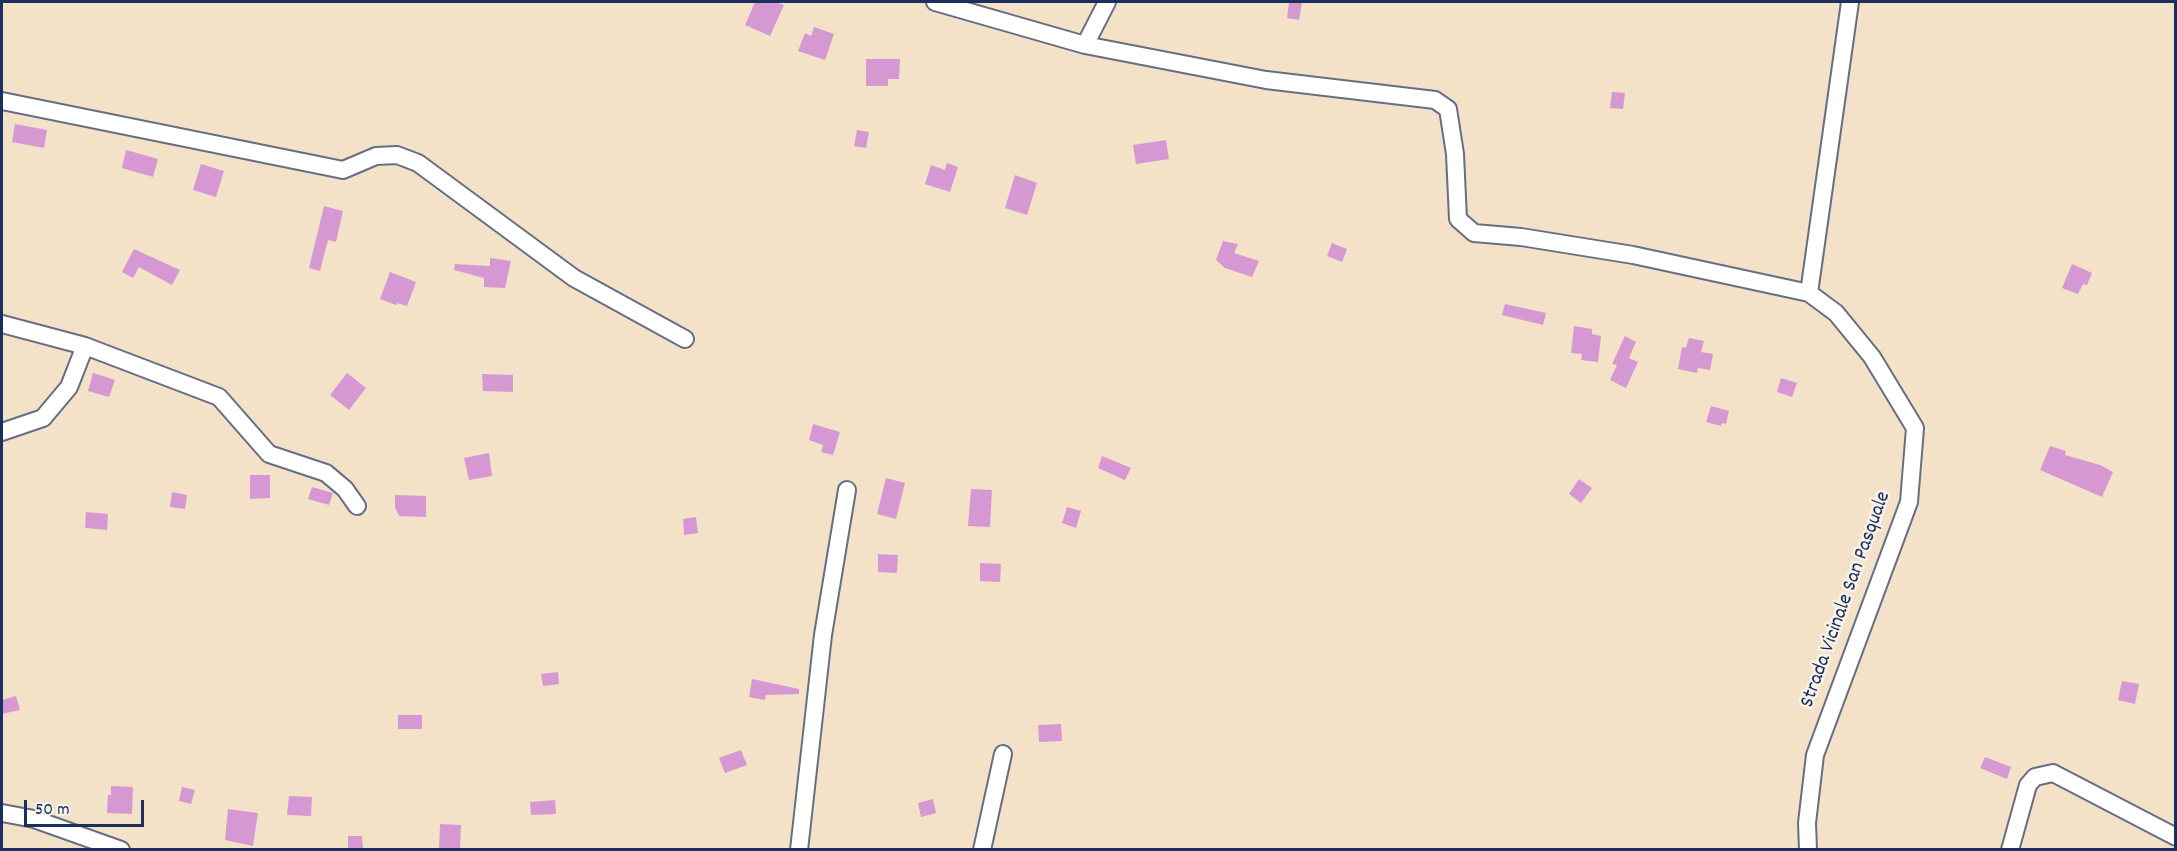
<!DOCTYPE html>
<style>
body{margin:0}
#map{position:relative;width:2177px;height:851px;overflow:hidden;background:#f3e2c8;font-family:Dekko,sans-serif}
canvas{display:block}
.frame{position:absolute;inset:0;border:3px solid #1b2f5e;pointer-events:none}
.scale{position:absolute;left:24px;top:800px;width:120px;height:27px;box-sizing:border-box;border:3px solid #1b2f5e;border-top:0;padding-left:8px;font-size:18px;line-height:21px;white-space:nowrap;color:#1b2f5e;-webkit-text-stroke:4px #f7f3e8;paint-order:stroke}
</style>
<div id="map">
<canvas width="2177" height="851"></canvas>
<div class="frame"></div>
<div class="scale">50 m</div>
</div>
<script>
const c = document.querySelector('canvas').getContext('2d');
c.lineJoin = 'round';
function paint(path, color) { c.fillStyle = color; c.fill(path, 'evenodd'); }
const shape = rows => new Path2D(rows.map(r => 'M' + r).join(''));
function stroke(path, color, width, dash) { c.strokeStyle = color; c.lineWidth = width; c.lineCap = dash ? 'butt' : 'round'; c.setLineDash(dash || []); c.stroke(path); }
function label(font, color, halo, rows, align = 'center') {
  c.font = font + ' Dekko,sans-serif'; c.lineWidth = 5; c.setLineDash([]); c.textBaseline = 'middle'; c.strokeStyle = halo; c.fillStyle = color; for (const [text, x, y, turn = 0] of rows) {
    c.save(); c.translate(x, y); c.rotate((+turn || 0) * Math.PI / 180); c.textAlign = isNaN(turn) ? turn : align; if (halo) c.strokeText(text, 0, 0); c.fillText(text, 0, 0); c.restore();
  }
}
paint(shape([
 [755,2,775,2,784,5,770,36,745,25],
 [1289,2,1302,2,1299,20,1287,18],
 [814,27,834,34,825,60,798,51,805,33,811,36],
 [866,59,900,59,899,79,888,79,888,86,866,86],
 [1612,92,1625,93,1623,109,1610,108],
 [15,124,47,130,44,148,12,142],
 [857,130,869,132,866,148,854,146],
 [1166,140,1169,159,1136,164,1133,145],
 [126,150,158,159,153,177,122,168],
 [947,163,958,167,950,192,925,184,931,165,945,170],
 [201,164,224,171,216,197,193,190],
 [1015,175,1037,183,1027,215,1005,208],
 [324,206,343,211,336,242,328,240,320,271,309,268],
 [1223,241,1238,244,1234,253,1259,261,1252,277,1225,268,1216,260],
 [1332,243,1347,249,1342,262,1327,256],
 [134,249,180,270,172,285,139,267,133,278,122,272],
 [490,258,511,261,505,288,484,287,484,278,454,270,455,264,490,266],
 [2072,264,2092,273,2087,285,2083,284,2078,294,2062,288],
 [390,272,416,282,407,306,397,303,396,305,380,299],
 [1505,304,1546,313,1543,325,1502,315],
 [1574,326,1592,329,1592,334,1601,336,1598,362,1581,360,1582,354,1571,353],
 [1625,336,1636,342,1629,358,1638,362,1626,388,1610,380,1617,365,1612,364],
 [1689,338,1704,341,1701,352,1713,354,1710,370,1698,368,1697,373,1678,369,1682,347,1686,348],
 [93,373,115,380,109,397,88,391],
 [347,373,366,388,349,410,330,395],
 [482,374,513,375,513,392,483,391],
 [1781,378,1797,383,1792,397,1777,392],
 [1711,406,1729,411,1726,424,1722,423,1721,426,1706,422],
 [813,424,840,432,833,455,821,452,823,445,809,440],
 [2050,446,2066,451,2065,455,2100,465,2113,472,2102,497,2040,470],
 [489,453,492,476,469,480,464,458],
 [1102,456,1131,468,1125,480,1098,468],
 [250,475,270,475,270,498,250,499],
 [886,478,905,483,896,519,877,514],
 [1579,479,1592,488,1581,503,1569,494],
 [312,487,333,493,329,505,308,499],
 [971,489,992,490,990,527,968,526],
 [172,492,187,495,185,509,170,507],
 [395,495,426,496,426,517,399,516,395,507],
 [1067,507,1081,511,1076,528,1062,523],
 [86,512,108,514,107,530,85,528],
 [696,517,698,533,684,535,683,519],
 [878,554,898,555,897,573,878,572],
 [980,563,1001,564,1000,582,980,581],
 [558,672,559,684,543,686,541,674],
 [752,679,799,689,799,694,766,695,765,700,749,697],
 [2122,681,2139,684,2135,704,2118,700],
 [16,696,20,710,2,714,2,700],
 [398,715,422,715,422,729,398,729],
 [1061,724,1062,741,1039,742,1038,725],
 [741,750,747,765,725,773,719,758],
 [1985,757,2011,767,2007,779,1980,768],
 [111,786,133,787,132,814,107,813,108,795,111,795],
 [182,787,195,790,191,804,179,801],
 [289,796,312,797,311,816,287,815],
 [933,799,936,813,921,817,918,803],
 [555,800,556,814,531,815,530,802],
 [228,809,258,813,253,846,225,840],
 [440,824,461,825,460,849,439,849],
 [348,836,362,836,363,849,348,849]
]), '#d698d3');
const minor = shape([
 [935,2,1085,45,1266,80,1435,100,1448,109,1455,154,1458,219,1474,233,1521,237,1633,255,1809,293,1836,313,1872,357,1915,428,1909,502,1815,755,1807,823,1808,850],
 [1085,45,1107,2],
 [2,101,343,170,376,156,397,155,418,163,574,278,685,339],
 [1809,293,1850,2],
 [2,324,85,346,69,387,43,418,2,432],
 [85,346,219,397,269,454,326,473,345,489,357,506],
 [2,813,34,819,121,850],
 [799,850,823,635,847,490],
 [982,850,1003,754],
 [2010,850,2028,785,2035,777,2053,773,2176,837]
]);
stroke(minor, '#676e83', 20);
stroke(minor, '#fff', 16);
label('21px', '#1b2f5e', '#f7f3e8', [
 ["Strada Vicinale San Pasquale",1847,600,-70]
]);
</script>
